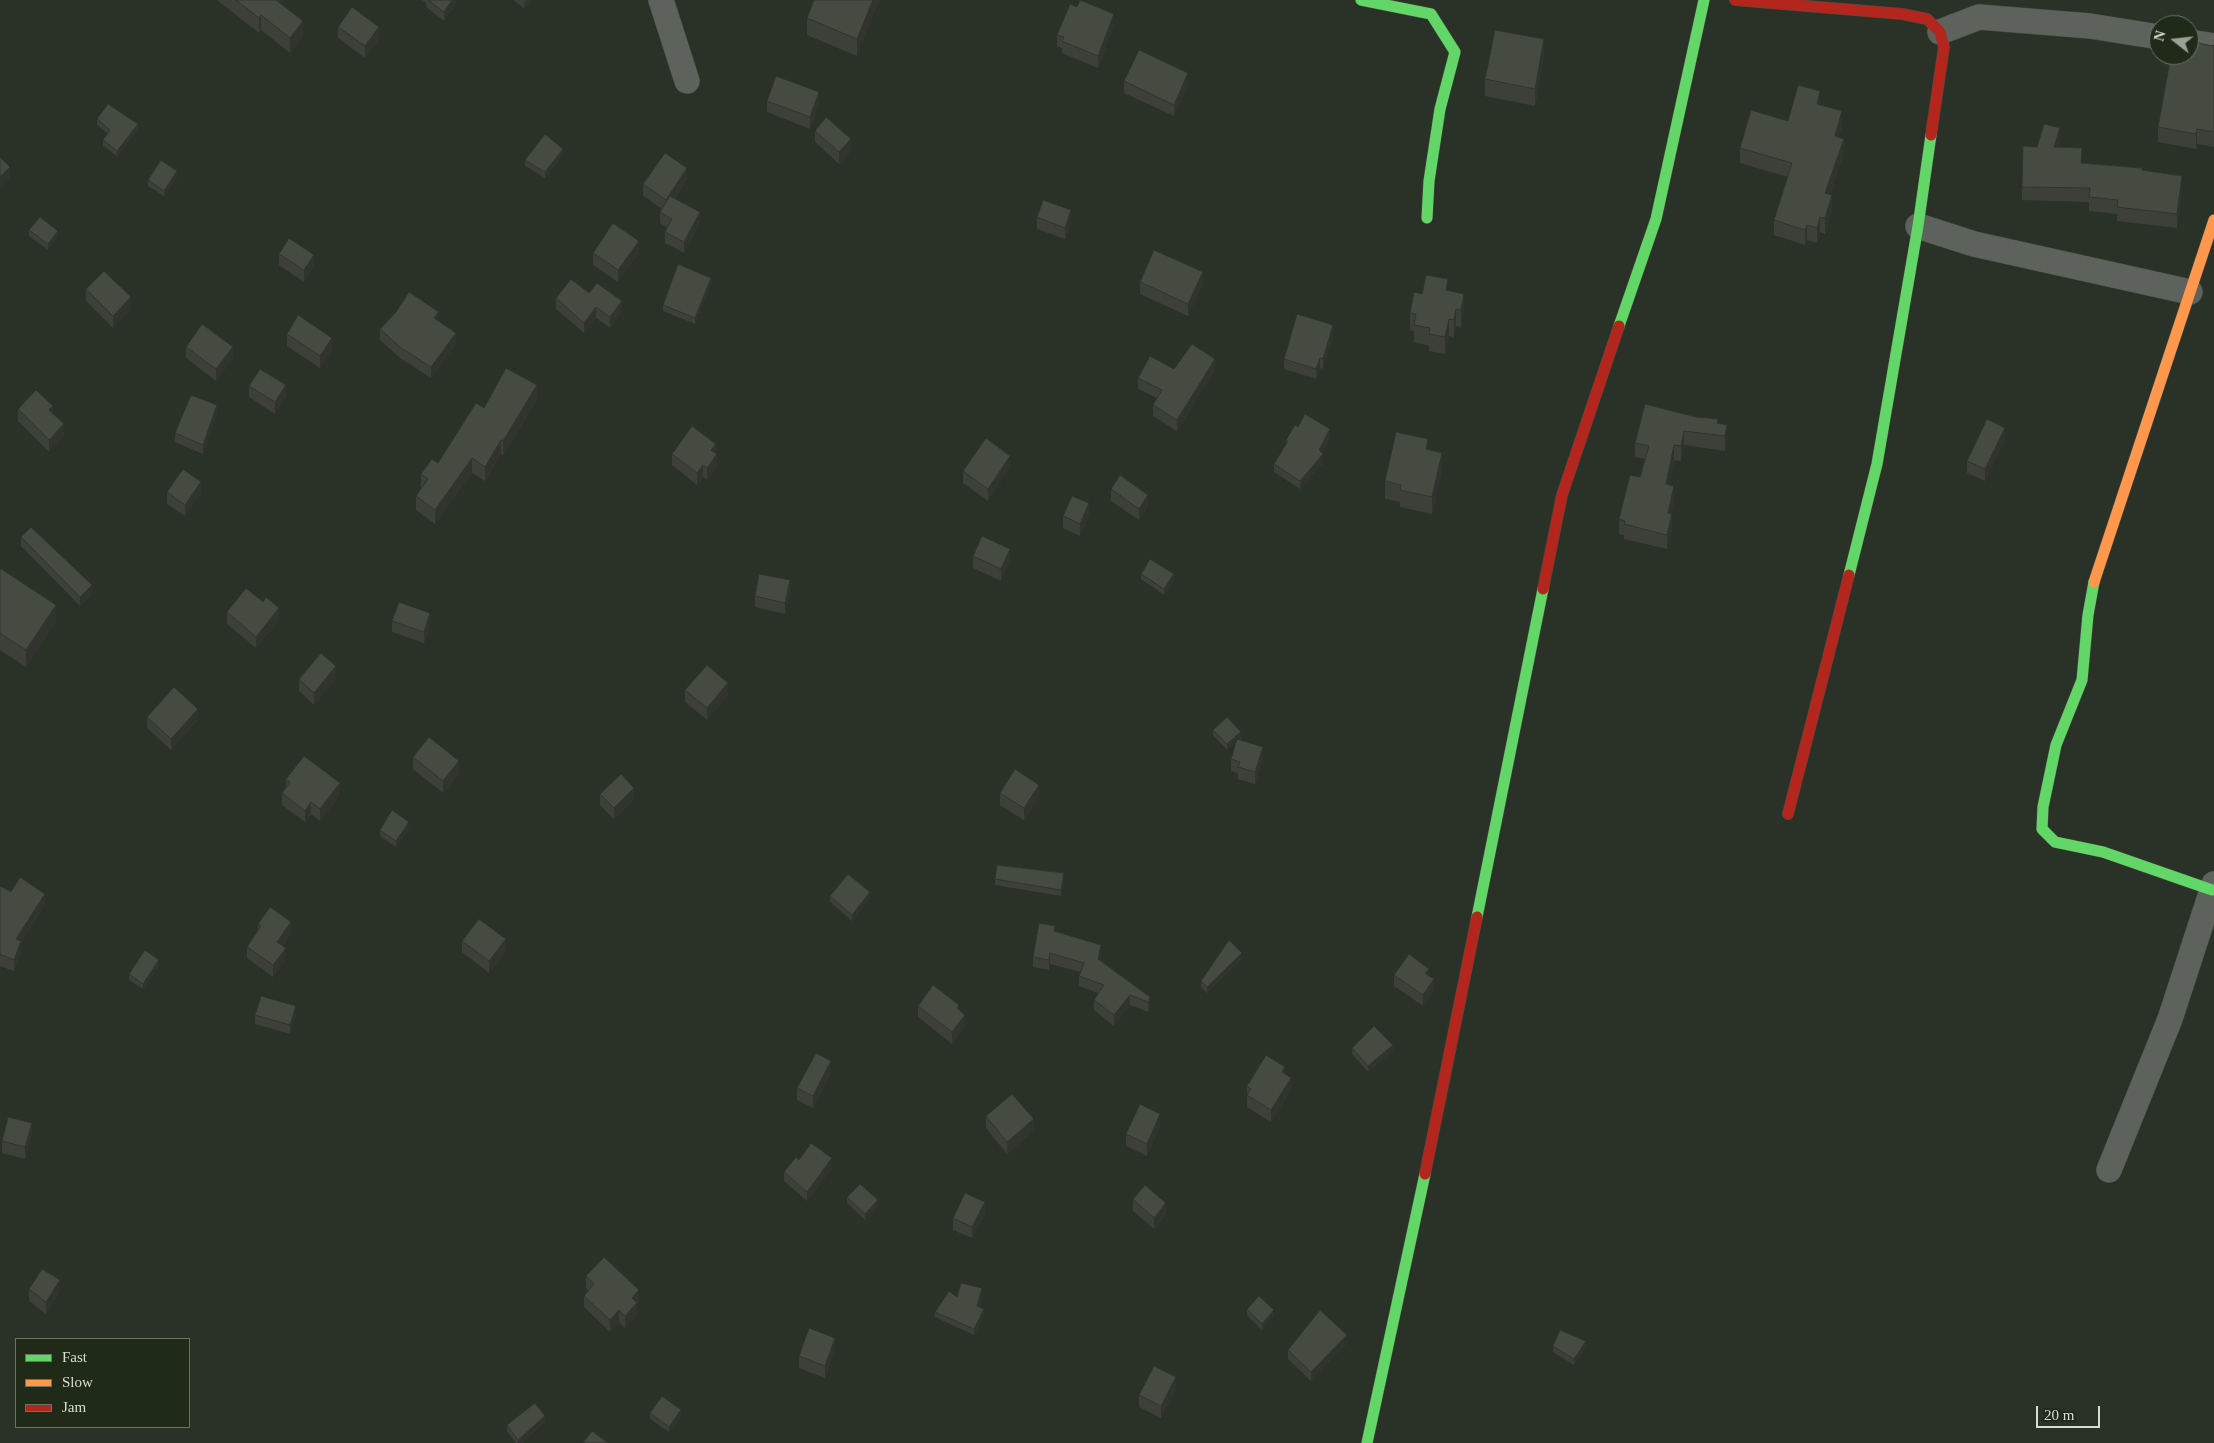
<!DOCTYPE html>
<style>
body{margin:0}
#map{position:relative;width:2214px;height:1443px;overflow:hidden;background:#2a3126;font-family:Georgia,serif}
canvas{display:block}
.legend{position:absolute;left:15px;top:1338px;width:175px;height:90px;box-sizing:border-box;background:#202a19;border:1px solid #697263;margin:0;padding:6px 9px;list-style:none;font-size:15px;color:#d6ddd1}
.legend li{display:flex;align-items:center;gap:10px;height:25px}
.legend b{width:25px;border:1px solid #697263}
.north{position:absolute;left:2149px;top:15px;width:50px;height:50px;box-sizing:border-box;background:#202a19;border:1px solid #697263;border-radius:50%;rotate:286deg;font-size:14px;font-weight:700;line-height:20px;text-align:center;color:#d6ddd1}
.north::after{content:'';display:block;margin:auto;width:18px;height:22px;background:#9aa195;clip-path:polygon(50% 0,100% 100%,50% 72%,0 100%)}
.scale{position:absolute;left:2036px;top:1406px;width:64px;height:22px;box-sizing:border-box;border:2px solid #d6ddd1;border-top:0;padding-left:6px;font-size:15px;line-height:18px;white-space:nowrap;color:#d6ddd1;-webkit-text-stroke:4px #202a19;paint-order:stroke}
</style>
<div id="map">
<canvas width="2214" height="1443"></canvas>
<ul class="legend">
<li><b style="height:6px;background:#63d668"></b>Fast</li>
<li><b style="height:6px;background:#ff974d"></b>Slow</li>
<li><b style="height:6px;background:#b3261e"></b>Jam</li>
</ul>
<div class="north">N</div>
<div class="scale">20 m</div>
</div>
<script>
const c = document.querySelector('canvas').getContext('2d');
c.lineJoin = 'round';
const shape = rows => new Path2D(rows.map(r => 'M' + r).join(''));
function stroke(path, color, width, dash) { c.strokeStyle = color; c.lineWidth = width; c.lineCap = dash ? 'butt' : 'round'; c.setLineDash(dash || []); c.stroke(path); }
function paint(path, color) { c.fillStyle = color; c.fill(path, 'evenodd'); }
const street = shape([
 [661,0,687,81],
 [1940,32,1979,17,2090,26,2159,37],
 [2189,42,2214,46],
 [1918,226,1974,244,2190,292],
 [2109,1170,2170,1019,2214,884]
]);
const fast = shape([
 [1361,0,1431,14,1455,52,1440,109,1429,181,1427,218],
 [1619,326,1656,219,1704,0],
 [1849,575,1877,464,1918,226,1931,135],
 [2094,582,2088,615,2082,680,2056,745,2043,807,2042,829,2055,842,2103,852,2212,890],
 [1477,917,1543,589],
 [1367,1443,1425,1174]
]);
const slow = shape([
 [2094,582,2214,220]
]);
const jam = shape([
 [1735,0,1902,14,1927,19,1940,32,1944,47,1931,135],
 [1543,589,1562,495,1619,326],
 [1788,814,1849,575],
 [1425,1174,1477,917]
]);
stroke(street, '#464c42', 26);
stroke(fast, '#464c42', 12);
stroke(slow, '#464c42', 12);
stroke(jam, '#464c42', 12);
stroke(street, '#5e625c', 25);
stroke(fast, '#63d668', 11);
stroke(slow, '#ff974d', 11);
stroke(jam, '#b3261e', 11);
paint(shape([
 [217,0,285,0,281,4,303,36,290,53,261,30,259,33],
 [422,0,455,0,455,5,444,21,426,7,426,3],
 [513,0,531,0,524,8],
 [879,0,857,56,807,35,807,18],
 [1114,26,1098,68,1062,53,1062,48,1057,46,1057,35],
 [338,27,379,39,365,58,338,38],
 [2214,45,2214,147,2197,144,2196,149,2158,142,2158,127,2212,46],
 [1544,57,1535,106,1485,96,1485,79],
 [1124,81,1188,85,1174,116,1124,93],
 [767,101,819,104,810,129,767,112],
 [1820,105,1842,127,1839,137,1844,154,1830,194,1832,210,1825,234,1820,232,1817,243,1807,240,1805,245,1774,235,1774,220,1788,177,1740,163,1740,148,1788,121],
 [97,119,138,130,117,156,103,146,103,140,108,134,97,125],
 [815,131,851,151,839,164,815,142],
 [2060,142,2058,147,2082,163,2142,170,2182,190,2177,228,2117,221,2117,214,2089,211,2089,202,2022,200,2022,187,2037,147],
 [563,155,545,178,525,166,525,160],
 [177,177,164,196,148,186,148,180],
 [687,179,675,199,700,223,684,253,665,243,665,232,668,228,660,223,660,212,662,209,643,196,643,184],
 [1037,217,1071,222,1065,239,1037,229],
 [29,230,58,236,48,250,29,236],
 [593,253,639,253,618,282,593,265],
 [279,254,314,266,304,282,279,265],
 [1140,282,1203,283,1188,316,1140,294],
 [711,283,695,324,663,311,663,305],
 [86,289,131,309,113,328,86,301],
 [1448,291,1464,311,1461,327,1456,326,1454,337,1449,336,1445,354,1429,351,1429,346,1414,342,1414,331,1410,330,1410,313,1422,294],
 [589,293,622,311,610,328,596,318,584,333,556,309,556,298],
 [439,321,456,344,431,378,400,358,380,340,380,329],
 [287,334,332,349,320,368,287,346],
 [1333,335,1323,369,1320,368,1316,379,1284,369,1284,359],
 [186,347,233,358,216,381,186,358],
 [1174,369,1215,370,1177,431,1153,416,1153,405,1157,398,1138,389,1138,378],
 [249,386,286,397,275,414,249,397],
 [537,400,503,456,501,454,485,481,472,473,435,524,416,510,416,496,421,488,421,474],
 [18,409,53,413,64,436,49,452,18,421],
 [217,414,203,454,175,442,175,433],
 [1718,423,1727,440,1725,451,1684,445,1681,461,1674,460,1669,485,1674,501,1671,514,1672,529,1667,549,1624,539,1624,535,1619,534,1619,519,1640,477,1645,459,1635,457,1635,443],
 [1298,427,1330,437,1322,453,1323,463,1300,489,1274,472,1274,464,1286,445,1286,440],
 [2005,440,1985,481,1967,473,1967,461],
 [1428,449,1442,470,1432,514,1400,507,1400,502,1385,499,1385,481],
 [716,453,717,466,707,479,703,477,697,485,672,465,672,454],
 [1010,467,988,501,963,483,963,471],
 [1111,489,1148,506,1139,520,1111,501],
 [167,492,201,493,185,516,167,504],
 [1089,515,1080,536,1063,528,1063,516],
 [21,537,92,594,80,606,21,546],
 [973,556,1010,561,1001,581,973,568],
 [0,568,56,622,26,667,0,650],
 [1141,574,1174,580,1164,595,1141,579],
 [790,592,785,614,755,607,755,596],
 [263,602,279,620,256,648,227,624,227,612],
 [392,621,430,625,424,643,392,632],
 [336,678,314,705,299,691,299,679],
 [685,690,728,695,707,720,685,702],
 [147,717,198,720,171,750,147,728],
 [1213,730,1241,738,1239,740,1263,759,1255,784,1238,779,1238,773,1231,771,1231,759,1236,742,1227,750,1213,735],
 [413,757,459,773,443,793,413,769],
 [286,779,340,795,320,821,311,814,305,822,282,805,282,793,286,787],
 [1000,793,1039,797,1024,820,1000,805],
 [600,794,634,799,614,819,600,805],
 [409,828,396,847,380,836,380,830],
 [995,879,1064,879,1061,896,995,885],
 [0,886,45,905,21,942,21,952,14,971,0,966],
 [830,896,870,898,852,921,830,902],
 [258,924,291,933,283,946,286,960,273,977,247,958,247,947,258,930],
 [1055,932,1101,955,1100,960,1150,997,1150,1008,1148,1012,1130,1005,1114,1026,1094,1010,1094,1000,1098,993,1079,986,1079,976,1081,972,1050,964,1049,970,1033,967,1033,957],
 [462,941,506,951,489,973,462,952],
 [1242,959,1207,993,1201,987,1201,981],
 [159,966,143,989,129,980,129,974],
 [1394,975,1429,976,1434,991,1423,1006,1394,986],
 [918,1006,965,1026,952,1044,918,1017],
 [255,1015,296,1015,290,1034,255,1024],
 [1352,1048,1393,1051,1368,1072,1352,1054],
 [831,1072,813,1108,797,1100,797,1088],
 [1285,1075,1291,1090,1271,1122,1247,1107,1247,1086],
 [986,1116,1034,1131,1007,1154,986,1128],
 [1160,1126,1147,1156,1126,1146,1126,1134],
 [32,1135,25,1159,2,1153,2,1141],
 [799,1160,832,1168,807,1201,784,1181,784,1172],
 [847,1197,878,1206,865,1220,847,1203],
 [1133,1199,1166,1215,1154,1229,1133,1211],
 [985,1214,972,1238,953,1230,953,1218],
 [586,1276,639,1302,637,1304,637,1315,625,1328,619,1322,610,1332,584,1307,584,1296,589,1291,586,1288],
 [29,1289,60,1292,46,1314,29,1301],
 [982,1294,979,1307,984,1315,974,1335,935,1317,935,1312,957,1297],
 [1247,1309,1274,1316,1262,1330,1247,1315],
 [1347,1343,1311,1381,1288,1359,1288,1350],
 [1553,1346,1586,1347,1574,1365,1553,1352],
 [835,1349,825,1378,799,1368,799,1356],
 [1176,1389,1161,1418,1139,1407,1139,1395],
 [650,1413,681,1416,669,1432,650,1419],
 [545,1422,522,1443,516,1443,507,1431,507,1425]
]), '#3c4039');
paint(shape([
 [274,0,285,0,274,14],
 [452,0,455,0,455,5,444,21,444,12],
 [526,0,531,0,524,8,524,3],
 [873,0,879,0,879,1,857,56,857,39],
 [1114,14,1114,26,1098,68,1098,56],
 [261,15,261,30,259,33,259,18],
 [303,21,303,36,290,53,290,38],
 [379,27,379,39,365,58,365,46],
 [1544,39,1544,57,1535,106,1535,89],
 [1188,73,1188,85,1174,116,1174,105],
 [1820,91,1820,107,1817,104],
 [819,92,819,104,810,129,810,117],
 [1842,111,1842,127,1835,151,1835,136],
 [138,124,138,130,117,156,117,151],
 [2060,128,2060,142,2054,161,2054,147],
 [2197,129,2197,144,2196,149,2196,134],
 [851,139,851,151,839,164,839,152],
 [1844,139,1844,154,1825,208,1825,193],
 [563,149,563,155,545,178,545,172],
 [10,167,10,177,0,187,0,177],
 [687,168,687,179,666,212,666,200],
 [177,171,177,177,164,196,164,191],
 [2182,176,2182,190,2177,228,2177,214],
 [1832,195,1832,210,1825,234,1825,218],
 [1071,210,1071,222,1065,239,1065,228],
 [700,212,700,223,684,253,684,242],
 [1820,217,1820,232,1817,243,1817,228],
 [1807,225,1807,240,1805,245,1805,230],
 [58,231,58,236,48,250,48,244],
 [639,241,639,253,618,282,618,270],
 [314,255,314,266,304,282,304,270],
 [1203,272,1203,283,1188,316,1188,304],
 [711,278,711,283,695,324,695,318],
 [1464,294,1464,311,1461,327,1461,310],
 [131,297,131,309,113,328,113,316],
 [622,301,622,311,610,328,610,317],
 [596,307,596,318,584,333,584,323],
 [1456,309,1456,326,1454,337,1454,320],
 [439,312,439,322,434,318],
 [1449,319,1449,336,1445,354,1445,337],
 [1333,325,1333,335,1323,369,1323,359],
 [456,333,456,344,431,378,431,367],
 [332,338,332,349,320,368,320,356],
 [233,347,233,358,216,381,216,369],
 [1320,358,1320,368,1316,379,1316,369],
 [1215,359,1215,370,1177,431,1177,420],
 [286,385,286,397,275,414,275,402],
 [537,385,537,400,503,456,503,441],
 [217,405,217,414,203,454,203,445],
 [53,406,53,418,49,410],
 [64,424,64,436,49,452,49,440],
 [1727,425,1727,440,1725,451,1725,436],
 [2005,428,2005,440,1985,481,1985,469],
 [1330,429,1330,437,1319,459,1319,450],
 [1684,431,1684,445,1681,461,1681,446],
 [501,440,501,454,485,481,485,467],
 [716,444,716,455,711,450],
 [1674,445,1674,460,1666,498,1666,484],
 [1442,453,1442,470,1432,514,1432,497],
 [717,454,717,466,707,479,707,468],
 [1323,454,1323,463,1300,489,1300,481],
 [1010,456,1010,467,988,501,988,489],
 [472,458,472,473,435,524,435,510],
 [703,465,703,477,697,485,697,473],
 [201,482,201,493,185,516,185,505],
 [1674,486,1674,501,1668,528,1668,513],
 [1148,495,1148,506,1139,520,1139,509],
 [1089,503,1089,515,1080,536,1080,524],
 [1672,514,1672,529,1667,549,1667,535],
 [1010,549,1010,561,1001,581,1001,569],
 [1174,574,1174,580,1164,595,1164,589],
 [790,580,790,592,785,614,785,603],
 [92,585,92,594,80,606,80,597],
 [56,605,56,622,26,667,26,650],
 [279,608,279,620,256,648,256,637],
 [430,613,430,625,424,643,424,632],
 [336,666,336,678,314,705,314,693],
 [728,683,728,695,707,720,707,708],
 [198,709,198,720,171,750,171,739],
 [1241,732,1241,738,1227,750,1227,744],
 [1263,747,1263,759,1255,784,1255,772],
 [459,761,459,773,443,793,443,781],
 [340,783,340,795,320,821,320,809],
 [1039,785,1039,797,1024,820,1024,808],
 [634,788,634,799,614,819,614,808],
 [311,802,311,814,305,822,305,811],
 [409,822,409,828,396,847,396,841],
 [1064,873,1064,879,1061,896,1061,890],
 [870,892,870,898,852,921,852,915],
 [45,894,45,905,21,942,21,952,14,971,14,960,16,939],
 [291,922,291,933,277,954,277,942],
 [506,939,506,951,489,973,489,961],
 [1101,945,1101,955,1098,969,1098,959],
 [286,948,286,960,273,977,273,965],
 [1050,953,1050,964,1049,970,1049,960],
 [1242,953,1242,959,1207,993,1207,987],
 [159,960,159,966,143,989,143,984],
 [1429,969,1429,980,1425,973],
 [1434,979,1434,991,1423,1006,1423,995],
 [1130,995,1130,1005,1114,1026,1114,1015],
 [1150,997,1150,1008,1148,1012,1148,1002],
 [296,1006,296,1015,290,1034,290,1025],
 [965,1015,965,1026,952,1044,952,1032],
 [1393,1045,1393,1051,1368,1072,1368,1066],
 [831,1061,831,1072,813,1108,813,1096],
 [1285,1067,1285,1079,1282,1072],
 [1291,1078,1291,1090,1271,1122,1271,1110],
 [1160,1114,1160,1126,1147,1156,1147,1144],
 [1034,1119,1034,1131,1007,1154,1007,1142],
 [32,1123,32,1135,25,1159,25,1147],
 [832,1158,832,1168,807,1201,807,1192],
 [878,1200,878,1206,865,1220,865,1214],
 [985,1202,985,1214,972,1238,972,1227],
 [1166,1203,1166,1215,1154,1229,1154,1218],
 [60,1280,60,1292,46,1314,46,1302],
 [982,1288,982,1294,977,1312,977,1306],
 [639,1290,639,1302,637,1304,637,1315,625,1328,625,1316,632,1298],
 [984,1309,984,1315,974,1335,974,1329],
 [619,1310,619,1322,610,1332,610,1320],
 [1274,1310,1274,1316,1262,1330,1262,1324],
 [1347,1335,1347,1343,1311,1381,1311,1372],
 [835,1338,835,1349,825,1378,825,1366],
 [1586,1341,1586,1347,1574,1365,1574,1359],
 [1176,1377,1176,1389,1161,1418,1161,1406],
 [681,1410,681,1416,669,1432,669,1427],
 [545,1416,545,1422,522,1443,518,1443,518,1440]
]), '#31342e');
const building = shape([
 [236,0,276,0,303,21,290,38,261,15,259,18,236,0],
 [428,0,452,0,444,12,428,0],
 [814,0,873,0,857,39,807,18,814,0],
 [1080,0,1114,14,1098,56,1062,41,1064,37,1057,35,1070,4,1077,7,1080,0],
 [352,7,379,27,365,46,338,27,352,7],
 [1495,30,1544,39,1535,89,1485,79,1495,30],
 [2189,41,2212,46,2214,45,2214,132,2197,129,2196,134,2158,127,2171,55,2189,55,2189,41],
 [1139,50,1188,73,1174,105,1124,81,1139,50],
 [776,76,819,92,810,117,767,101,776,76],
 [1798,85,1820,91,1817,104,1842,111,1835,136,1844,139,1825,193,1832,195,1825,218,1820,217,1817,228,1807,225,1805,230,1774,220,1792,163,1740,148,1751,110,1788,121,1798,85],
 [108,104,138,124,117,151,103,140,110,130,97,119,108,104],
 [826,117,851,139,839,152,815,131,826,117],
 [2044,124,2060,128,2054,147,2082,148,2081,163,2142,168,2142,170,2182,176,2177,214,2117,207,2118,200,2089,197,2090,188,2022,187,2023,146,2037,147,2044,124],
 [545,134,563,149,545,172,525,160,545,134],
 [665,153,687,168,666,200,643,184,665,153],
 [0,157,10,167,0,177,0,157],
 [161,160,177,171,164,191,148,180,161,160],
 [670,196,700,212,684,242,665,232,672,219,660,212,670,196],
 [1043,200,1071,210,1065,228,1037,217,1043,200],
 [40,217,58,231,48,244,29,230,40,217],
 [613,223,639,241,618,270,593,253,613,223],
 [289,238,314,255,304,270,279,254,289,238],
 [1154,250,1203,272,1188,304,1140,282,1154,250],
 [678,264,711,278,695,318,663,305,678,264],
 [104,271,131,297,113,316,86,289,104,271],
 [1426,275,1448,279,1446,290,1464,294,1461,310,1456,309,1454,320,1449,319,1445,337,1429,334,1430,328,1414,325,1416,314,1410,313,1414,292,1422,294,1426,275],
 [571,279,589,293,597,283,622,301,610,317,596,307,584,323,556,298,571,279],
 [409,292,439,312,434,318,456,333,431,367,400,347,380,329,396,312,409,292],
 [1297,314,1333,325,1323,359,1320,358,1316,369,1284,359,1297,314],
 [298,315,332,338,320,356,287,334,298,315],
 [202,324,233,347,216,369,186,347,202,324],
 [1192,344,1215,359,1177,420,1153,405,1162,390,1138,378,1150,356,1174,369,1192,344],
 [506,368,537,385,503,441,501,440,485,467,472,458,435,510,416,496,428,479,421,474,432,459,438,463,476,403,484,408,506,368],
 [260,369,286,385,275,402,249,386,260,369],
 [36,390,53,406,49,410,64,424,49,440,18,409,36,390],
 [191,395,217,405,203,445,175,433,191,395],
 [1645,404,1696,417,1718,419,1717,423,1727,425,1725,436,1684,431,1681,446,1674,445,1666,484,1674,486,1668,513,1672,514,1667,535,1624,524,1625,521,1619,519,1630,475,1640,477,1649,446,1635,443,1645,404],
 [1305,414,1330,429,1319,450,1323,454,1300,481,1274,464,1288,441,1286,440,1295,425,1298,427,1305,414],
 [1987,419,2005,428,1985,469,1967,461,1987,419],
 [692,426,716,444,711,450,717,454,707,468,703,465,697,473,672,454,692,426],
 [1396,432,1428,439,1426,449,1442,453,1432,497,1400,490,1401,485,1385,481,1396,432],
 [986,438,1010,456,988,489,963,471,986,438],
 [183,469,201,482,185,505,167,492,183,469],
 [1120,475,1148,495,1139,509,1111,489,1120,475],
 [1072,496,1089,503,1080,524,1063,516,1072,496],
 [31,527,92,585,80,597,21,537,31,527],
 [982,536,1010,549,1001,569,973,556,982,536],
 [1150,559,1174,574,1164,589,1141,574,1150,559],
 [0,568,56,605,26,650,0,633,0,568],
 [759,574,790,580,785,603,755,596,759,574],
 [246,588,263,602,266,597,279,608,256,637,227,612,246,588],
 [399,602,430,613,424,632,392,621,399,602],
 [321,653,336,666,314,693,299,679,321,653],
 [707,665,728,683,707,708,685,690,707,665],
 [174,687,198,709,171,739,147,717,174,687],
 [1227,717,1241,732,1227,744,1213,730,1227,717],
 [429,737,459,761,443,781,413,757,429,737],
 [1237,739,1263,747,1255,772,1238,767,1240,762,1231,759,1237,739],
 [304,756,340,783,320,809,311,802,305,811,282,793,290,782,286,779,304,756],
 [1015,769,1039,785,1024,808,1000,793,1015,769],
 [621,774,634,788,614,808,600,794,621,774],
 [392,810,409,822,396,841,380,830,392,810],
 [997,865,1064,873,1061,890,995,879,997,865],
 [848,874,870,892,852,915,830,896,848,874],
 [20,877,45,894,16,939,21,941,14,960,0,954,0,886,11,892,20,877],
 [270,907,291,922,277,942,286,948,273,965,247,947,261,926,258,924,270,907],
 [479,919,506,939,489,961,462,941,479,919],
 [1039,923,1055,926,1054,931,1101,945,1098,959,1150,997,1148,1002,1130,995,1114,1015,1094,1000,1104,985,1079,976,1084,963,1050,953,1049,960,1033,957,1039,923],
 [1229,940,1242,953,1207,987,1201,981,1229,940],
 [145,950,159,960,143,984,129,974,145,950],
 [1409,954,1429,969,1425,973,1434,979,1423,995,1394,975,1409,954],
 [933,985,959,1005,957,1008,965,1015,952,1032,918,1006,933,985],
 [261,996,296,1006,290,1025,255,1015,261,996],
 [1374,1026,1393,1045,1368,1066,1352,1048,1374,1026],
 [816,1053,831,1061,813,1096,797,1088,816,1053],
 [1266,1055,1285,1067,1282,1072,1291,1078,1271,1110,1247,1095,1251,1089,1247,1086,1266,1055],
 [1012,1094,1034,1119,1007,1142,986,1116,1012,1094],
 [1140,1104,1160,1114,1147,1144,1126,1134,1140,1104],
 [8,1117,32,1123,25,1147,2,1141,8,1117],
 [811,1143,832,1158,807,1192,784,1172,796,1157,799,1160,811,1143],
 [860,1184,878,1200,865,1214,847,1197,860,1184],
 [1145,1185,1166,1203,1154,1218,1133,1199,1145,1185],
 [965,1193,985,1202,972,1227,953,1218,965,1193],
 [604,1257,639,1290,632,1298,637,1303,625,1316,619,1310,610,1320,584,1296,594,1284,586,1276,604,1257],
 [42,1269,60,1280,46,1302,29,1289,42,1269],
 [961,1283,982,1288,977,1306,984,1309,974,1329,935,1312,949,1291,957,1297,961,1283],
 [1259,1296,1274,1310,1262,1324,1247,1309,1259,1296],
 [1320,1310,1347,1335,1311,1372,1288,1350,1320,1310],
 [809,1328,835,1338,825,1366,799,1356,809,1328],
 [1560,1330,1586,1341,1574,1359,1553,1346,1560,1330],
 [1154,1366,1176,1377,1161,1406,1139,1395,1154,1366],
 [662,1396,681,1410,669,1427,650,1413,662,1396],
 [535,1403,545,1416,518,1440,507,1425,535,1403],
 [592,1431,608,1443,583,1443,592,1431]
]);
paint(building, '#464b42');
stroke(building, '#31342e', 1);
</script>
